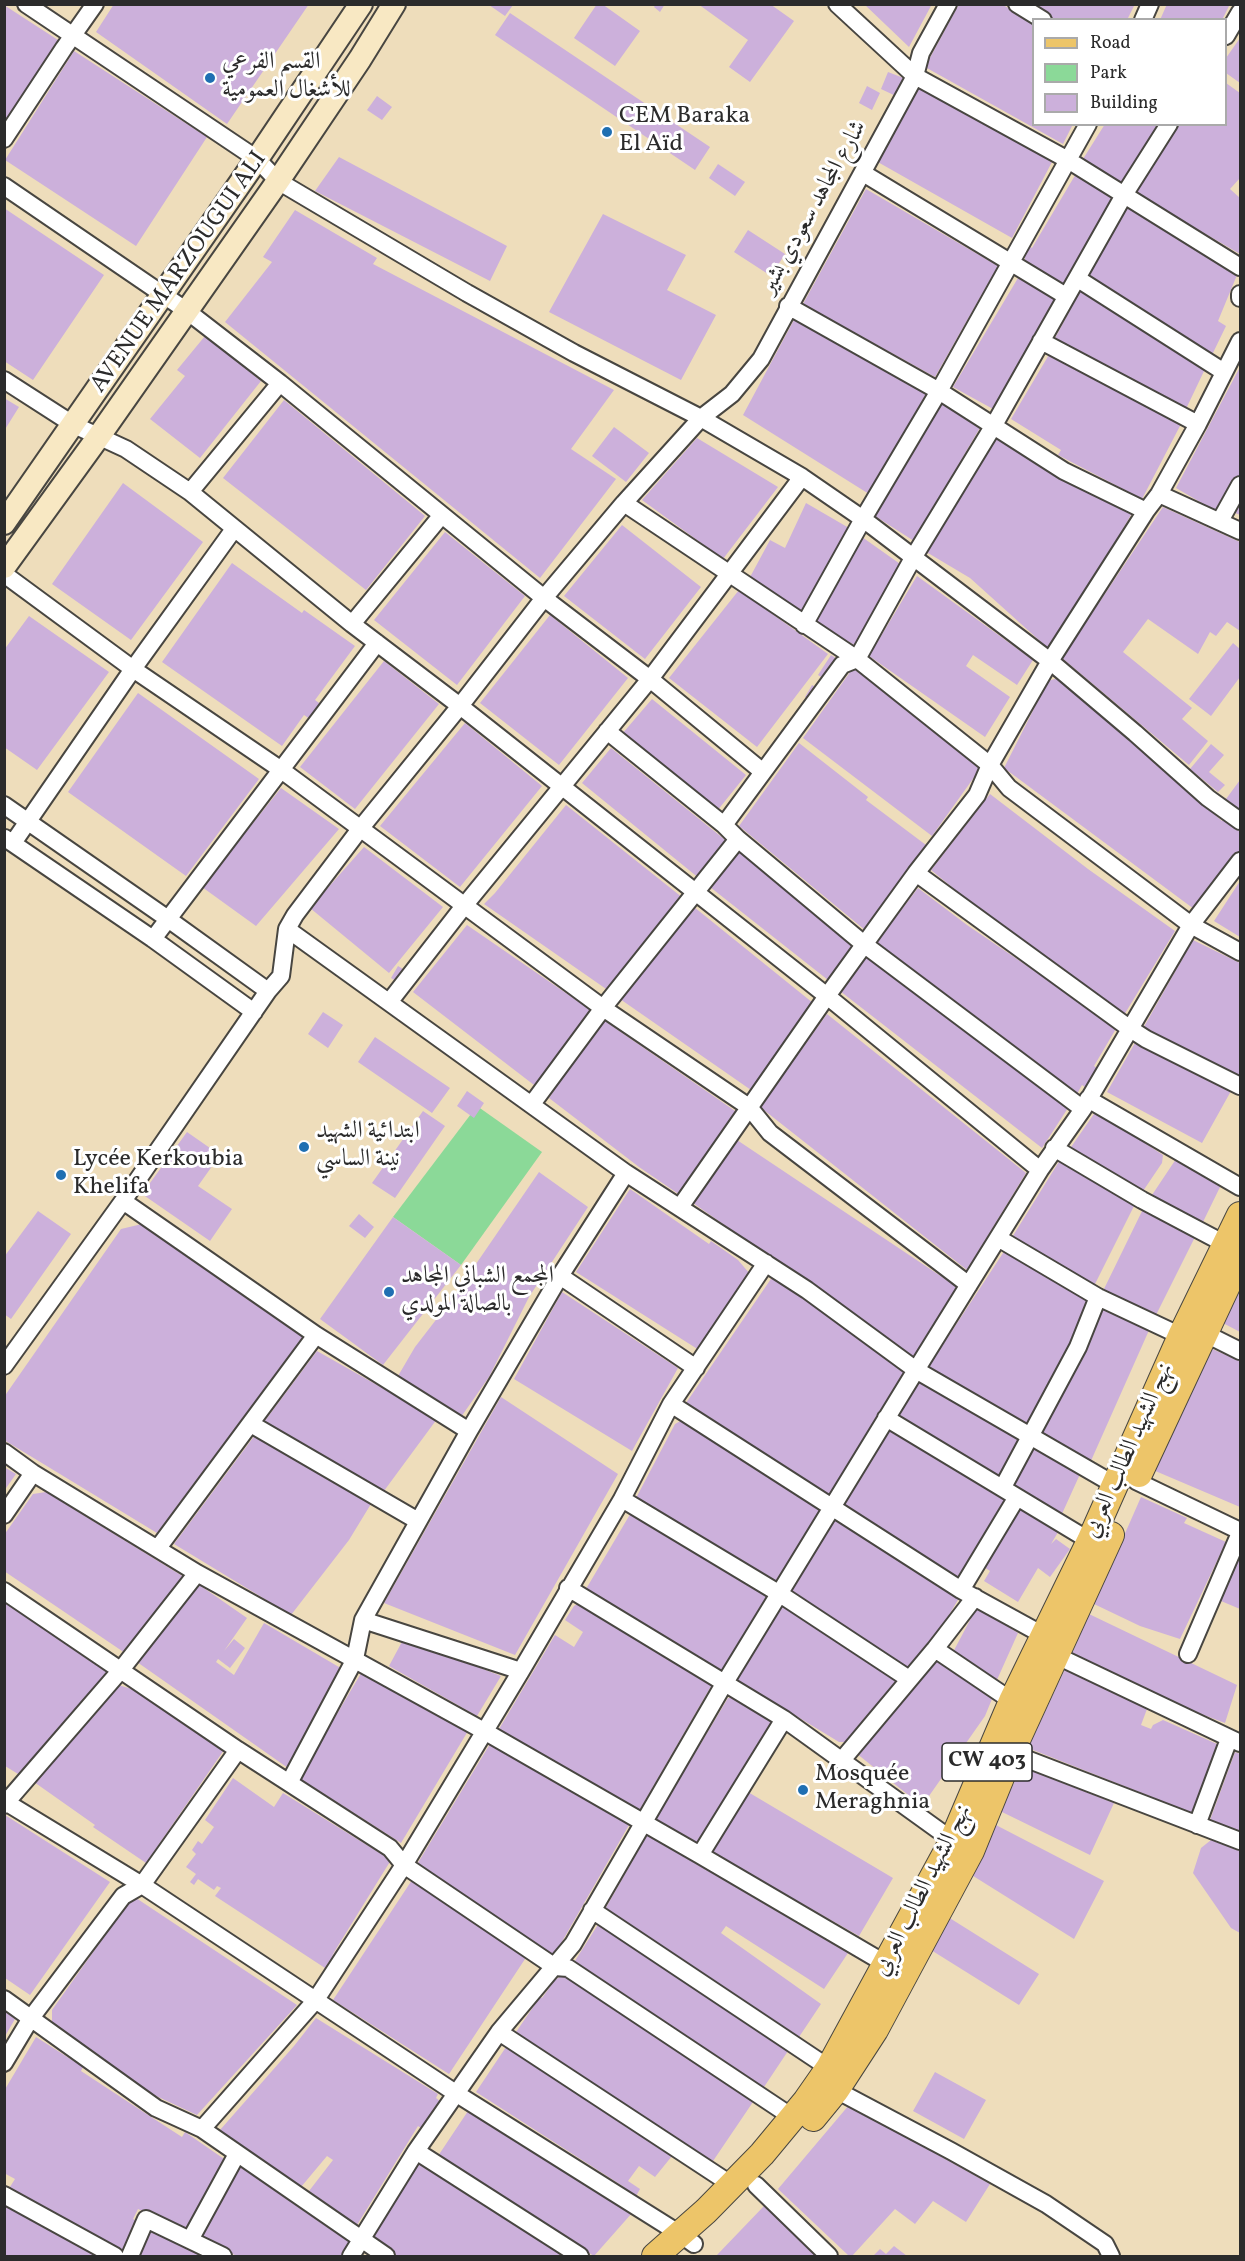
<!DOCTYPE html>
<meta charset="utf-8">
<style>
body{margin:0}
#map{position:relative;width:1245px;height:2261px;overflow:hidden;background:#edb;font-family:Vollkorn,serif}
canvas{display:block}
.frame{position:absolute;inset:0;border:6px solid #2b2b2b;pointer-events:none}
.legend{position:absolute;left:1032px;top:18px;width:195px;height:108px;box-sizing:border-box;background:#fff;border:2px solid #aaa;margin:0;padding:8px 10px;list-style:none;font-size:18px;color:#2b2b2b}
.legend li{display:flex;align-items:center;gap:12px;height:30px}
.legend b{width:30px;border:2px solid #aaa}
</style>
<div id="map">
<canvas width="1245" height="2261"></canvas>
<div class="frame"></div>
<ul class="legend">
<li><b style="height:8px;background:#edc569"></b>Road</li>
<li><b style="height:16px;background:#8bd998"></b>Park</li>
<li><b style="height:16px;background:#ccb0db"></b>Building</li>
</ul>
</div>
<script>
const c = document.querySelector('canvas').getContext('2d');
c.lineJoin = 'round';
function paint(path, color) { c.fillStyle = color; c.fill(path, 'evenodd'); }
const shape = rows => new Path2D(rows.map(r => 'M' + r).join(''));
function stroke(path, color, width, dash) { c.strokeStyle = color; c.lineWidth = width; c.lineCap = dash ? 'butt' : 'round'; c.setLineDash(dash || []); c.stroke(path); }
function label(font, color, halo, rows, align = 'center') {
  c.font = font + ' Vollkorn,Amiri,serif'; c.lineWidth = 6; c.setLineDash([]); c.textBaseline = 'middle'; c.strokeStyle = halo; c.fillStyle = color; for (const [text, x, y, turn = 0] of rows) {
    c.save(); c.translate(x, y); c.rotate((+turn || 0) * Math.PI / 180); c.textAlign = isNaN(turn) ? turn : align; if (halo) c.strokeText(text, 0, 0); c.fillText(text, 0, 0); c.restore();
  }
}
paint(shape([
 [477,1106,542,1152,461,1265,393,1217]
]), '#8bd998');
paint(shape([
 [114,4,309,4,227,124,96,32],
 [597,4,602,4,640,31,615,66,574,38],
 [656,4,665,4,660,12,654,7],
 [698,4,770,4,794,21,750,82,729,67,748,40],
 [864,4,932,4,909,47],
 [959,4,1001,4,1034,22,1034,124,1073,124,1063,144,925,67],
 [1027,4,1135,4,1127,20,1054,20],
 [1167,4,1230,4,1222,20,1160,20],
 [4,5,58,40,4,123],
 [489,5,513,5,505,16],
 [510,13,710,147,695,170,495,35],
 [1240,38,1240,83,1226,73,1226,58],
 [74,51,207,137,136,246,5,160],
 [888,72,906,79,898,97,881,89],
 [1226,83,1240,93,1240,178,1230,189,1240,198,1240,254,1135,193,1179,124,1226,124],
 [918,84,1052,162,1012,238,876,161],
 [867,86,880,93,872,110,859,103],
 [377,96,392,107,382,120,367,110],
 [1105,124,1160,124,1124,185,1083,159],
 [339,157,507,246,490,281,315,191],
 [718,164,745,182,735,196,709,178],
 [1077,172,1116,197,1064,286,1025,262,1025,255,1030,247,1032,248],
 [866,189,998,266,935,377,803,304],
 [1129,204,1219,261,1237,275,1218,321,1226,326,1211,357,1084,276],
 [4,208,104,275,33,380,4,361],
 [295,210,377,258,373,264,614,390,571,449,616,479,540,578,225,322,272,262,263,257],
 [603,214,686,255,667,290,716,315,681,380,549,312],
 [748,230,785,254,771,276,734,252],
 [1018,278,1056,299,993,409,953,387],
 [1083,286,1205,369,1185,411,1054,340],
 [795,318,926,394,869,494,743,415],
 [205,336,261,381,200,458,150,419,185,376,177,370],
 [1050,353,1181,424,1142,499,1058,455,1061,450,1011,419],
 [1240,367,1240,474,1219,513,1176,488],
 [4,398,19,407,4,431],
 [284,400,425,516,366,590,223,478],
 [941,403,981,426,914,541,875,516],
 [614,427,649,453,626,482,592,456],
 [998,436,1047,468,1045,470,1059,479,1132,513,1102,566,1050,650,970,578,928,553,926,555,915,548,926,532,936,538],
 [697,438,778,487,723,559,642,500],
 [123,483,203,542,131,640,52,584],
 [1240,499,1240,515,1233,512],
 [806,503,849,528,801,613,749,579,770,540,785,548],
 [1163,507,1240,542,1240,631,1227,622,1216,636,1210,632,1198,654,1148,619,1123,652,1192,708,1182,719,1208,741,1189,765,1062,658],
 [622,525,701,587,645,659,564,596],
 [445,532,525,596,457,685,374,620],
 [862,537,903,566,856,646,813,621],
 [232,563,302,613,304,610,355,646,315,700,330,711,320,726,304,715,282,746,162,662],
 [917,576,1033,660,1017,685,973,655,966,666,1010,697,985,737,869,656],
 [739,590,828,654,757,747,669,678],
 [550,615,628,678,559,765,480,703],
 [29,616,109,672,37,770,4,747,4,650],
 [1233,643,1240,649,1240,677,1211,716,1189,699],
 [831,655,845,664,832,684,818,675],
 [384,661,439,704,355,809,300,767],
 [853,668,980,769,932,836,803,738],
 [1061,677,1222,821,1224,818,1240,832,1240,851,1194,909,1004,768,1048,681],
 [812,685,821,690,814,702,805,697],
 [138,693,259,779,186,876,68,792],
 [652,699,746,775,717,811,622,734],
 [465,723,542,786,460,887,380,826],
 [799,743,868,797,866,800,926,845,865,930,739,826],
 [1211,744,1224,755,1209,772,1225,785,1218,792,1190,769],
 [611,748,729,843,700,879,582,783],
 [1240,780,1240,810,1226,799],
 [281,788,339,829,256,926,202,887],
 [990,794,1088,869,1175,931,1124,1015,970,902,931,870],
 [566,805,683,898,609,991,484,904,495,893],
 [364,847,443,907,389,973,310,908],
 [739,851,854,944,828,980,710,887],
 [1240,881,1240,937,1214,921],
 [918,888,967,925,1117,1027,1094,1066,1109,1076,1097,1095,1082,1085,1077,1094,972,1019,876,943],
 [694,907,813,1003,751,1090,620,999],
 [467,925,592,1011,534,1085,413,992],
 [1193,940,1240,963,1240,1077,1141,1032],
 [867,955,1068,1108,1042,1148,840,991,842,972,850,979],
 [398,966,408,972,401,984,391,978],
 [323,1012,343,1025,328,1048,308,1034],
 [827,1014,1026,1173,967,1270,760,1107],
 [602,1019,738,1113,680,1195,639,1167,549,1098],
 [375,1037,450,1088,432,1113,358,1062],
 [1136,1041,1231,1091,1202,1143,1107,1092],
 [467,1091,484,1103,474,1118,457,1106],
 [423,1111,445,1126,395,1198,372,1183],
 [1096,1111,1163,1155,1162,1163,1141,1194,1069,1150],
 [187,1132,220,1155,198,1186,232,1209,210,1241,142,1194],
 [737,1140,957,1287,914,1358,693,1203],
 [1176,1159,1221,1185,1201,1226,1150,1198],
 [1060,1160,1136,1202,1094,1286,1011,1239],
 [539,1172,588,1207,529,1297,489,1377,461,1417,398,1376,415,1347,452,1299],
 [630,1189,709,1244,711,1241,738,1260,750,1274,699,1350,576,1272],
 [1145,1205,1197,1233,1156,1315,1103,1291],
 [38,1211,71,1234,11,1319,4,1314,4,1257],
 [359,1214,374,1227,365,1238,349,1226],
 [393,1217,461,1265,383,1365,320,1319],
 [142,1224,303,1337,157,1533,4,1440,4,1397,121,1229],
 [1005,1250,1091,1300,1072,1343,1026,1426,927,1369],
 [775,1273,810,1299,808,1302,905,1372,827,1499,767,1460,769,1456,686,1403],
 [1240,1283,1240,1332,1221,1322],
 [562,1292,678,1368,632,1451,514,1379],
 [1104,1307,1150,1328,1090,1463,1038,1434,1061,1393],
 [1210,1348,1240,1361,1240,1507,1153,1470],
 [317,1351,437,1419,381,1495,261,1426],
 [922,1378,1022,1437,999,1478,898,1416],
 [501,1397,618,1474,515,1655,384,1603],
 [684,1419,822,1508,776,1583,635,1500,675,1424],
 [891,1428,1010,1499,961,1580,842,1509],
 [258,1431,374,1499,349,1540,291,1615,174,1544],
 [1033,1444,1081,1472,1061,1516,1012,1486],
 [4,1467,16,1474,4,1491],
 [46,1492,184,1577,125,1653,4,1571,4,1535,33,1494],
 [1141,1497,1187,1518,1184,1523,1226,1542,1180,1639,1140,1626,1094,1604],
 [1018,1504,1060,1529,1051,1544,1056,1539,1070,1549,1050,1577,1038,1568,1018,1602,984,1581,990,1571,981,1565],
 [632,1511,770,1593,722,1671,586,1589],
 [837,1517,959,1598,935,1639,911,1670,791,1592],
 [1238,1558,1240,1558,1240,1609,1221,1601],
 [198,1584,247,1618,224,1651,234,1639,245,1648,230,1668,218,1659,216,1662,234,1675,264,1623,344,1670,288,1768,137,1662],
 [5,1602,108,1673,23,1777,5,1766],
 [579,1603,713,1683,639,1811,499,1729,555,1635,574,1647,583,1632,565,1620,574,1606],
 [782,1605,900,1680,851,1742,839,1742,737,1680],
 [977,1607,1018,1633,996,1682,952,1654],
 [1089,1614,1237,1685,1225,1723,1156,1697,1071,1656],
 [404,1638,501,1676,477,1716,389,1666],
 [935,1656,964,1675,992,1699,985,1716,922,1806,856,1753],
 [1065,1669,1147,1709,1141,1725,1151,1729,1153,1725,1163,1720,1217,1744,1200,1800,1192,1813,1028,1748],
 [363,1670,468,1731,401,1843,299,1778],
 [118,1685,132,1689,224,1750,146,1863,93,1827,95,1825,34,1782],
 [738,1697,773,1720,698,1845,655,1820,728,1698],
 [490,1744,629,1825,552,1959,416,1866],
 [1235,1752,1240,1754,1240,1831,1210,1820],
 [1022,1767,1114,1803,1090,1855,1000,1811],
 [233,1778,274,1807,283,1793,391,1860,331,1957,341,1944,352,1951,341,1968,330,1960,325,1968,215,1896,221,1888,217,1886,214,1890,198,1879,194,1885,190,1882,196,1874,186,1867,196,1854,192,1850,198,1841,202,1844,214,1827,205,1820],
 [748,1792,893,1878,859,1936,711,1852],
 [5,1815,110,1882,30,1995,5,1978],
 [994,1824,1104,1881,1074,1939,970,1874],
 [647,1835,848,1953,824,1989,726,1926,721,1933,821,2004,797,2040,604,1911],
 [1211,1840,1240,1851,1240,1933,1231,1928,1193,1873,1201,1848],
 [414,1877,527,1956,449,2074,333,2000],
 [133,1896,297,2005,197,2115,154,2095,52,2022,52,2010],
 [948,1917,1039,1974,1019,2005,931,1950],
 [599,1923,788,2051,762,2090,573,1964],
 [566,1973,755,2099,711,2164,514,2035,540,1997,542,1998,555,1980],
 [4,2011,15,2019,4,2038],
 [316,2018,438,2094,436,2098,449,2108,429,2134,418,2126,357,2225,309,2191,333,2160,327,2156,301,2187,220,2130,294,2046],
 [36,2037,83,2067,81,2071,145,2113,182,2137,185,2132,227,2161,189,2233,138,2209,133,2219,141,2223,125,2256,8,2190,15,2179,4,2173,4,2091],
 [506,2047,672,2156,655,2177,639,2166,628,2181,640,2189,635,2198,621,2190,624,2187,476,2092],
 [935,2072,986,2100,964,2139,913,2111],
 [849,2105,990,2184,966,2222,933,2201,915,2224,895,2209,852,2256,849,2256,778,2189],
 [468,2111,632,2213,594,2256,438,2156],
 [236,2164,352,2244,345,2256,237,2256,196,2236],
 [418,2164,565,2256,398,2256,369,2238],
 [4,2202,106,2256,4,2256],
 [764,2206,818,2256,716,2256],
 [149,2227,210,2256,135,2256],
 [894,2246,907,2256,873,2256,880,2249,886,2254]
]), '#ccb0db');
const street = shape([
 [26,4,257,159,278,181,467,293,574,353,701,418,802,477,863,519,1050,661,1135,733,1208,798,1240,821],
 [837,4,915,76,1068,160,1240,267],
 [948,4,921,53,915,76,761,359,732,394,701,418,624,503,544,598,460,706,360,829,295,915,287,929,626,1173,807,1290,916,1370,1115,1485],
 [1017,4,1043,20],
 [1143,20,1150,4],
 [1226,36,1240,12],
 [4,139,64,48,95,4],
 [863,173,1066,296],
 [4,186,187,311,280,383,544,598,650,679,763,772],
 [1078,279,1224,372],
 [1240,294,1240,298],
 [788,306,939,391,1064,471,1146,511],
 [1041,341,1198,424],
 [4,380,74,425,126,449,190,492,352,624,460,706,827,996,1040,1170],
 [190,492,280,383],
 [1159,494,1240,531],
 [624,503,857,659,990,765,1009,788,1191,925,1240,952],
 [1220,521,1240,485],
 [4,574,133,669,280,769,603,1008,749,1107,770,1133,969,1285],
 [352,624,441,516],
 [804,625,863,519,939,391,1088,124],
 [607,731,724,825,738,839,865,945,1083,1109],
 [4,805,168,919,268,991],
 [724,825,842,665,857,659,913,558,994,425,1124,195,1169,124],
 [5,838,153,939,254,1012],
 [13,843,133,669,234,529],
 [916,873,1129,1028,1146,1039,1240,1086],
 [153,939,377,643],
 [390,1001,464,906,650,679,802,477],
 [1088,1099,1240,1187],
 [532,1104,603,1008,738,839],
 [1054,1148,1142,1200,1227,1245],
 [123,1201,316,1335,469,1431],
 [680,1207,827,996,916,873,977,795,990,765,1050,661,1146,511,1159,494,1198,424,1240,341],
 [998,1238,1098,1297,1181,1336],
 [560,1276,696,1368],
 [1204,1333,1240,1351],
 [4,1366,123,1201,268,991,281,976,287,929],
 [671,1404,961,1590,1043,1635],
 [886,1418,1090,1541],
 [251,1424,418,1521],
 [4,1452,33,1473,197,1573,484,1731,700,1855,886,1964],
 [1136,1481,1240,1531],
 [1003,1487,1078,1347,1098,1297],
 [622,1499,780,1594,909,1679],
 [4,1515,33,1473],
 [158,1548,316,1335],
 [568,1588,784,1719,959,1845],
 [961,1590,1017,1497],
 [4,1591,238,1750,390,1848,404,1865,555,1967,568,1968,792,2117],
 [363,1620,521,1671],
 [935,1649,1012,1701],
 [1188,1654,1240,1533],
 [1055,1655,1240,1743],
 [1011,1753,1240,1841],
 [842,1760,935,1649,975,1597],
 [289,1783,355,1659,363,1620,469,1431,560,1276,626,1173],
 [4,1801,142,1885,457,2094,680,2234,694,2244],
 [4,1805,120,1671,197,1573],
 [1197,1825,1229,1739],
 [700,1855,784,1719],
 [592,1910,829,2068],
 [4,1999,156,2108,202,2129,386,2256],
 [499,2032,732,2185],
 [4,2063,31,2018,123,1896,142,1885,238,1750],
 [836,2090,951,2151,1046,2204,1105,2244,1111,2256],
 [202,2129,315,2001,404,1865,521,1671,622,1499,671,1404,766,1263],
 [416,2151,580,2256],
 [756,2185,829,2256],
 [4,2195,115,2256],
 [190,2240,237,2154],
 [130,2256,146,2219,223,2256],
 [351,2256,416,2151,499,2032,573,1944,724,1684,916,1370,1040,1170,1083,1109,1191,925,1240,861]
]);
const secondary = shape([
 [4,523,257,159,361,4],
 [4,567,99,436,278,181,360,59,394,4]
]);
const primary = shape([
 [1139,1474,1240,1258],
 [813,2118,836,2090,875,2030,971,1851,1011,1753,1111,1535],
 [655,2256,706,2211,762,2154,806,2101,829,2068,952,1842,1012,1701,1090,1541,1181,1336,1240,1215]
]);
stroke(street, '#484641', 20);
stroke(secondary, '#484641', 26);
stroke(primary, '#484641', 28);
stroke(street, '#fff', 16);
stroke(secondary, '#f8e8c3', 22);
stroke(primary, '#edc569', 26);
for (const [x, y, r, color] of [
 [210,78,6,"#1f6fb2"],
 [607,132,6,"#1f6fb2"],
 [304,1147,6,"#1f6fb2"],
 [61,1175,6,"#1f6fb2"],
 [389,1292,6,"#1f6fb2"],
 [803,1790,6,"#1f6fb2"]
]) { const dot = new Path2D(); dot.arc(x, y, r, 0, 2 * Math.PI); c.fillStyle = color; c.fill(dot); stroke(dot, '#fff', 2); }
for (const [x, y, w] of [
 [987,1762,90]
]) { const box = new Path2D(); box.roundRect(x - w / 2, y - 19, w, 38, 4.5); c.fillStyle = '#fff'; c.fill(box); stroke(box, '#2b2b2b', 1.5); }
label('bold 22px', '#2b2b2b', null, [
 ["CW 403",987,1762]
]);
label('24px', '#2b2b2b', '#fff', [
 ["القسم الفرعي",222,64],
 ["للأشغال العمومية",222,92],
 ["CEM Baraka",619,118],
 ["El Aïd",619,146],
 ["ابتدائية الشهيد",316,1133],
 ["نينة الساسي",316,1161],
 ["Lycée Kerkoubia",73,1161],
 ["Khelifa",73,1189],
 ["المجمع الشباني المجاهد",401,1278],
 ["بالصالة المولدي",401,1306],
 ["Mosquée",815,1776],
 ["Meraghnia",815,1804]
], 'left');
label('24px', '#2b2b2b', '#fff', [
 ["شارع المجاهد سعودي بشير",815,208,-61],
 ["AVENUE MARZOUGUI ALI",180,273,-55],
 ["نهج الشهيد الطالب العربي",1130,1451,-66],
 ["نهج الشهيد الطالب العربي",924,1891,-63]
]);
</script>
